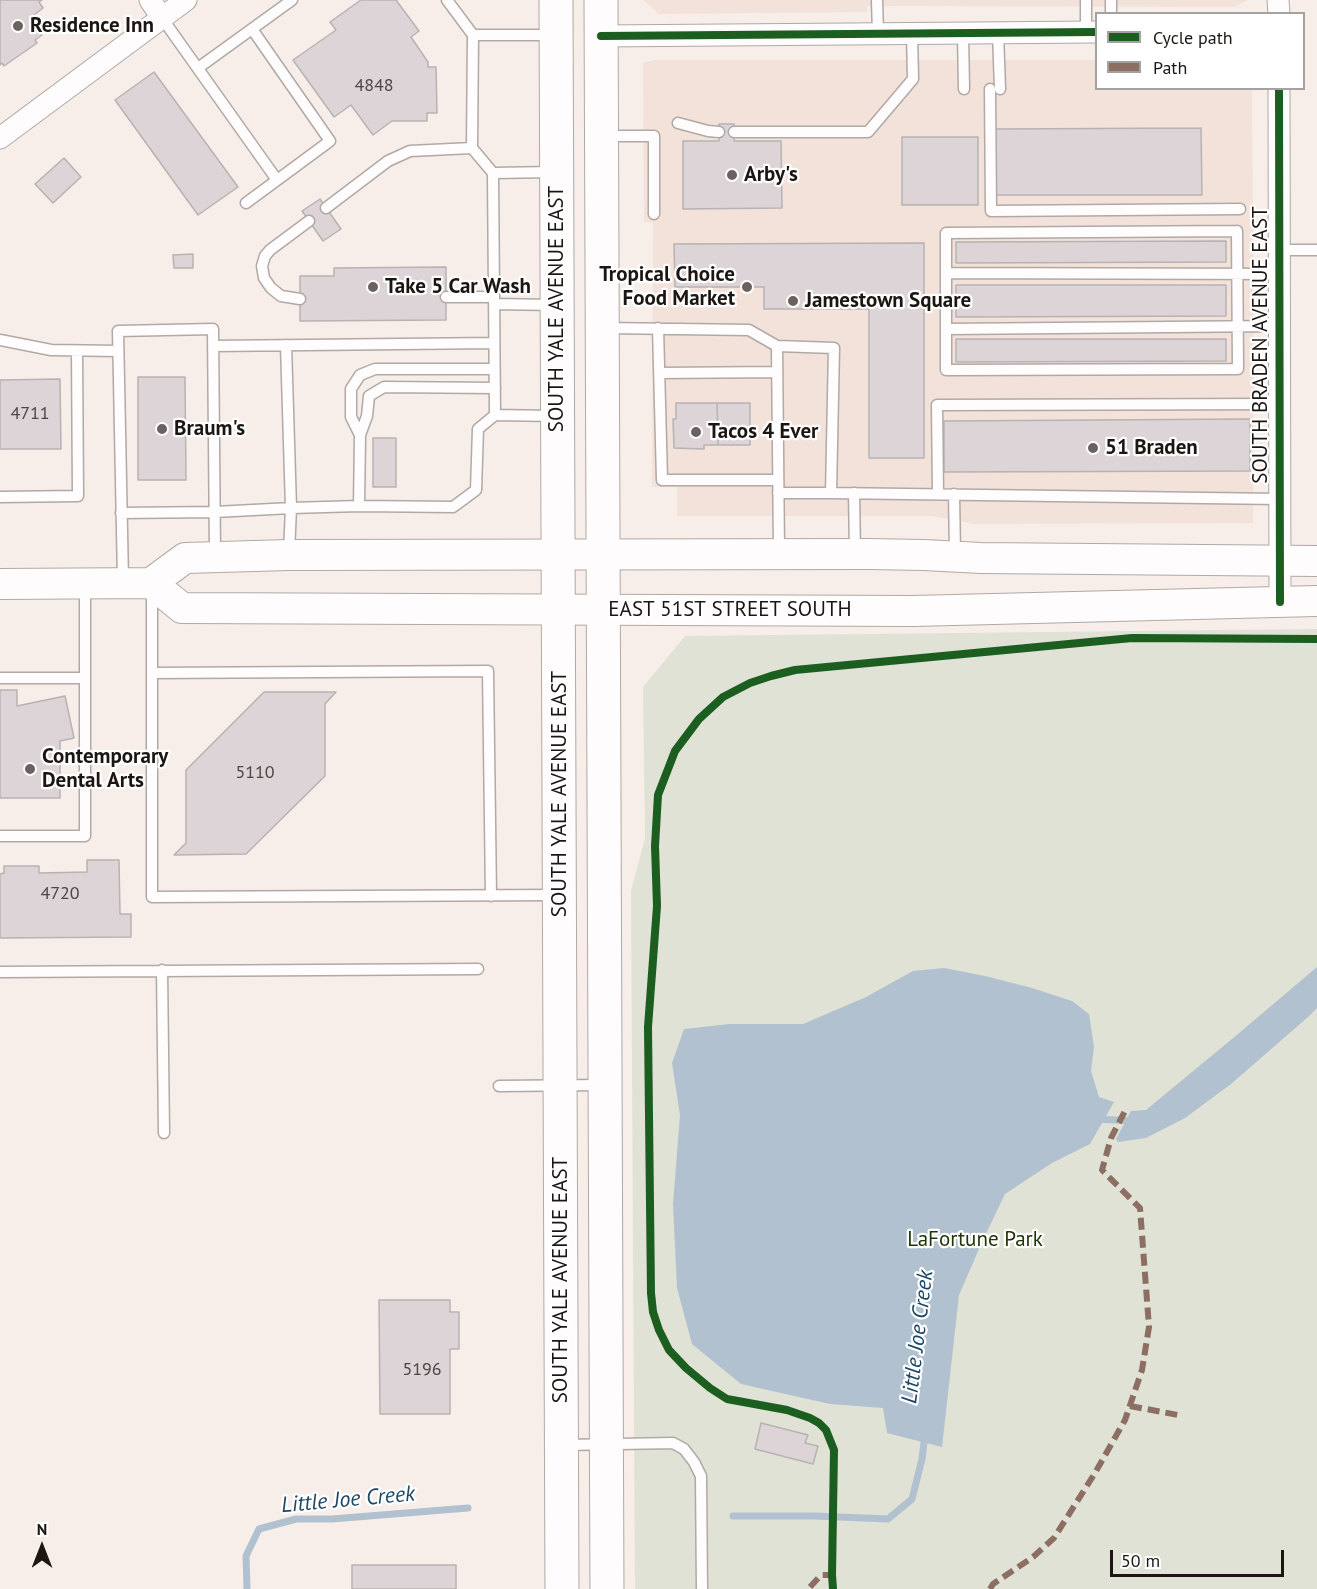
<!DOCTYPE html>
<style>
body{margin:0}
#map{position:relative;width:1317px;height:1589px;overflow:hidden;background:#f7eeea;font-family:"PT Sans",sans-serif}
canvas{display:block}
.legend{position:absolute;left:1095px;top:12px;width:210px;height:78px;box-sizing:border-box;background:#fff;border:2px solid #a4a2a1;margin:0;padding:8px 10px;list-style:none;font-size:18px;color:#1c1613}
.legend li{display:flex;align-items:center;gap:12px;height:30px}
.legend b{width:30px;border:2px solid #a4a2a1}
.north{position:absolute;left:12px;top:1517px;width:60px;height:60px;-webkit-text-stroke:4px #fff;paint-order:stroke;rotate:0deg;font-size:16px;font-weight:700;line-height:24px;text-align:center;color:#1c1613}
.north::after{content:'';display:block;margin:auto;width:21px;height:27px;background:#1c1613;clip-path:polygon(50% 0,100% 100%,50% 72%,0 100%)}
.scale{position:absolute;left:1110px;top:1550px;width:174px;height:27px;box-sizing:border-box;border:3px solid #1c1613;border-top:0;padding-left:8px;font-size:18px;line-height:21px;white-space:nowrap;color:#1c1613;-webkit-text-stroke:4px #fff;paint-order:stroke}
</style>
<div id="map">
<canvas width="1317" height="1589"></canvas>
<ul class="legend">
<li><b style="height:8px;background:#1b5e20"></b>Cycle path</li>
<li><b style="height:8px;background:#8d6e63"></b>Path</li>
</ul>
<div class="north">N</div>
<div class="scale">50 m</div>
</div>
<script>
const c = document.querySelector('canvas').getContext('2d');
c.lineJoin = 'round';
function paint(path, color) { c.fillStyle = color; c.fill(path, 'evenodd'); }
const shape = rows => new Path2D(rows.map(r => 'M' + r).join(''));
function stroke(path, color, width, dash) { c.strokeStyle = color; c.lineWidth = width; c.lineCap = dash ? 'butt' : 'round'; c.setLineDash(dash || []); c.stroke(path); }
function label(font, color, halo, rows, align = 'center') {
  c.font = font + ' "PT Sans",sans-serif'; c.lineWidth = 4.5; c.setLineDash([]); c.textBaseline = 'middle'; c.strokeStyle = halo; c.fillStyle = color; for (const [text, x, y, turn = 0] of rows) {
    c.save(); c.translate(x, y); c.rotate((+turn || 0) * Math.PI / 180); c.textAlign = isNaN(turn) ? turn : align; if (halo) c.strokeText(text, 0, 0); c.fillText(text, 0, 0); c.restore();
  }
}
paint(shape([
 [643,0,1248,0,1234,7,867,6,867,12,659,14],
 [654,60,1096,60,1096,88,1252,89,1254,380,1253,523,974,524,932,516,677,516,677,487,652,487,653,222,644,222,643,63]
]), '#f3e2d9');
paint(shape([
 [1317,629,1317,1589,635,1589,631,891,645,838,643,687,685,636]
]), '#dfe2d5');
paint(shape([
 [1317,967,1317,1008,1308,1017,1231,1084,1185,1118,1146,1138,1118,1142,1116,1139,1131,1111,1146,1110,1238,1034],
 [944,968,985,976,1032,988,1072,1001,1089,1014,1094,1047,1091,1071,1099,1097,1114,1102,1090,1144,1052,1163,1005,1194,982,1242,959,1295,942,1447,887,1433,883,1408,830,1404,741,1384,692,1344,677,1288,673,1204,680,1115,672,1063,684,1029,730,1024,803,1024,866,997,913,971]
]), '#b1c1cf');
stroke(shape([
 [1095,1119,1135,1121],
 [733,1516,815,1516,888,1519,912,1499,922,1459,925,1434],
 [247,1589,246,1556,259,1529,296,1519,332,1519,468,1508]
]), '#b1c1cf', 7);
const building = shape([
 [0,0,42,0,39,2,43,8,30,18,42,35,35,40,37,43,4,66,2,63,0,65,0,0],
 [361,0,396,0,419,31,411,37,428,62,428,67,436,67,437,113,427,113,427,121,392,121,373,135,351,105,334,117,293,60,336,30,330,22,361,0],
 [154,72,238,187,198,215,115,100,154,72],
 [719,124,734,124,734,141,781,141,782,208,683,209,683,141,719,141,719,124],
 [1201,128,1202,195,996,195,995,129,1201,128],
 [902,137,978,137,978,205,902,205,902,137],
 [64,158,81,177,53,203,35,184,64,158],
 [320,199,341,229,323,241,302,211,320,199],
 [1226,241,1226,262,956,263,956,242,1226,241],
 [924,243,924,458,869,458,869,309,764,309,764,287,675,287,674,244,924,243],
 [193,254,193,268,174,268,173,255,193,254],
 [446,267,446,320,300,321,300,276,334,276,334,268,446,267],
 [956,285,1226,285,1226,316,956,317,956,285],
 [956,339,1226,339,1226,361,956,362,956,339],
 [138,377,185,377,186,480,138,480,138,377],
 [60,379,61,449,0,449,0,380,60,379],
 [676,403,717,403,718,445,704,445,704,449,674,448,673,419,676,419,676,403],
 [717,403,750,403,750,445,718,445,717,403],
 [1250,419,1250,471,944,472,944,421,1250,419],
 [373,438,396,438,396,487,373,487,373,438],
 [0,690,17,690,17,706,65,696,74,738,60,741,60,798,0,798,0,690],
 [264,692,336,692,325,704,325,776,246,854,174,855,186,843,186,770,264,692],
 [87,860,119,860,120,914,131,914,131,937,0,938,0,874,4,873,4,866,39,866,39,873,87,872,87,860],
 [379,1300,450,1300,450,1312,459,1312,459,1349,450,1349,450,1414,380,1414,379,1300],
 [761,1423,808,1435,805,1443,818,1446,813,1464,755,1449,761,1423],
 [352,1565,456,1565,456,1589,352,1589,352,1565]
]);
paint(building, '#ddd4d7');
stroke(building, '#b8b2b2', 1.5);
const lane = shape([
 [877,0,878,33],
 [1086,0,1086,32],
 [1111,0,1111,14],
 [162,18,277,180],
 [963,33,964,89],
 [998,33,1000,89],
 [473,35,553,35],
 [198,68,292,0],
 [990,89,991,211,1240,209],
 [678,123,708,131,719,132],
 [734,132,868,132,913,79,912,33],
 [606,136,654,136,654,214],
 [493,173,552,172],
 [246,203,330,141,252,29],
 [326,208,388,161,410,151,472,148],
 [1237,231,1238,369,946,370,946,233,1237,231],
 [1279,250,1317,250],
 [946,273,1279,274],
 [446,297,494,297],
 [300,299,281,296,271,288,264,278,262,266,265,256,270,250,309,221],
 [494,304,554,305],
 [605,328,749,330,777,346,834,348,831,493],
 [658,328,662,480,778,480],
 [946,329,1280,326],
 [0,340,51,350,118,351],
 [213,346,494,343],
 [777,346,779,551],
 [659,373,777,372],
 [495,415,555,416],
 [360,435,351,417,351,389,360,375,375,369,494,369],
 [778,493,831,493,1280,499],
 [854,493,855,553],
 [938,494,937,405,1280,404],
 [954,494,955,554],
 [0,497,78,496,77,351],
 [359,506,360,435,367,416,369,396,384,387,495,388],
 [121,513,215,512,291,508,286,345],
 [289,553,291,508,359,506,453,507,476,490,478,429,495,415,493,173,472,148,473,35,447,0],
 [123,580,118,331,213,329,215,554],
 [152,591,152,897,557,895],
 [152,673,488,671,491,896],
 [0,678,85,678],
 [0,836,85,836,85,585],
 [162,970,164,1133],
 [0,972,478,969],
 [499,1086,601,1085],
 [565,1445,673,1443,684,1449,694,1462,701,1476,702,1589]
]);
const street = shape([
 [150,0,162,18],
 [1278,0,1279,14],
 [601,36,1096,32],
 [1279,88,1280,602],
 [0,138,186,0]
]);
const secondary = shape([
 [151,583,182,608,913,611,1317,601],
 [0,584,151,583,185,558,289,555,868,554,924,555,981,558,1317,561]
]);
const primary = shape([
 [556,0,562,1589],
 [601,0,607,1589]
]);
stroke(lane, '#b0a9a5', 13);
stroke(street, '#b0a9a5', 23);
stroke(secondary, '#b0a9a5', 32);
stroke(primary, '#b0a9a5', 35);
stroke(lane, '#fefcfc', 10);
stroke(street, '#fefcfc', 21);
stroke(secondary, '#fefcfc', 30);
stroke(primary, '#fefcfc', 33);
stroke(shape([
 [1130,1406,1178,1415],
 [810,1587,821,1575,832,1575],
 [990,1589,993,1584,1033,1557,1054,1538,1095,1473,1125,1420,1142,1370,1149,1327,1140,1208,1102,1170,1111,1138,1127,1107]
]), '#8d6e63', 6, [12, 6]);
stroke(shape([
 [601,36,1096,32],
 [1279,88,1280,602],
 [833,1589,832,1575,834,1450,826,1430,819,1423,810,1418,787,1410,727,1399,710,1388,686,1368,669,1350,659,1330,653,1312,651,1293,648,1027,657,906,655,846,658,795,675,751,699,719,723,697,750,683,771,676,795,670,1132,638,1317,639]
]), '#1b5e20', 8);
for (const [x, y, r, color] of [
 [18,26,6,"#69625e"],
 [732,175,6,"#69625e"],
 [373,287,6,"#69625e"],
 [747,287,6,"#69625e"],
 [793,301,6,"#69625e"],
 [162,429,6,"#69625e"],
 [696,432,6,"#69625e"],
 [1093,448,6,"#69625e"],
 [30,769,6,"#69625e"]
]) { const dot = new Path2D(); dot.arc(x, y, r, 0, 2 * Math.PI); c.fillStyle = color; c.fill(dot); stroke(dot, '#fff', 2); }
label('18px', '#4c4644', null, [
 ["4848",374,86],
 ["4711",30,414],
 ["5110",255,773],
 ["4720",60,894],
 ["5196",422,1370]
]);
label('bold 21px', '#1c1613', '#fff', [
 ["Residence Inn",30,26],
 ["Arby's",744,175],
 ["Tropical Choice",735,275,"right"],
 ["Food Market",735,299,"right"],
 ["Take 5 Car Wash",385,287],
 ["Jamestown Square",805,301],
 ["Braum's",174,429],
 ["Tacos 4 Ever",708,432],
 ["51 Braden",1105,448],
 ["Contemporary",42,757],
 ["Dental Arts",42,781]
], 'left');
label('21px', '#1c1613', '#fff', [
 ["SOUTH YALE AVENUE EAST",557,309,-90],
 ["SOUTH BRADEN AVENUE EAST",1261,345,-90],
 ["EAST 51ST STREET SOUTH",730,610],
 ["SOUTH YALE AVENUE EAST",560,794,-90],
 ["SOUTH YALE AVENUE EAST",561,1280,-90]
]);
label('21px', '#213608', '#fff', [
 ["LaFortune Park",975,1240]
]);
label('italic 22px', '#1b4767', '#fff', [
 ["Little Joe Creek",918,1337,-83],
 ["Little Joe Creek",348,1500,-5]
]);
</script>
